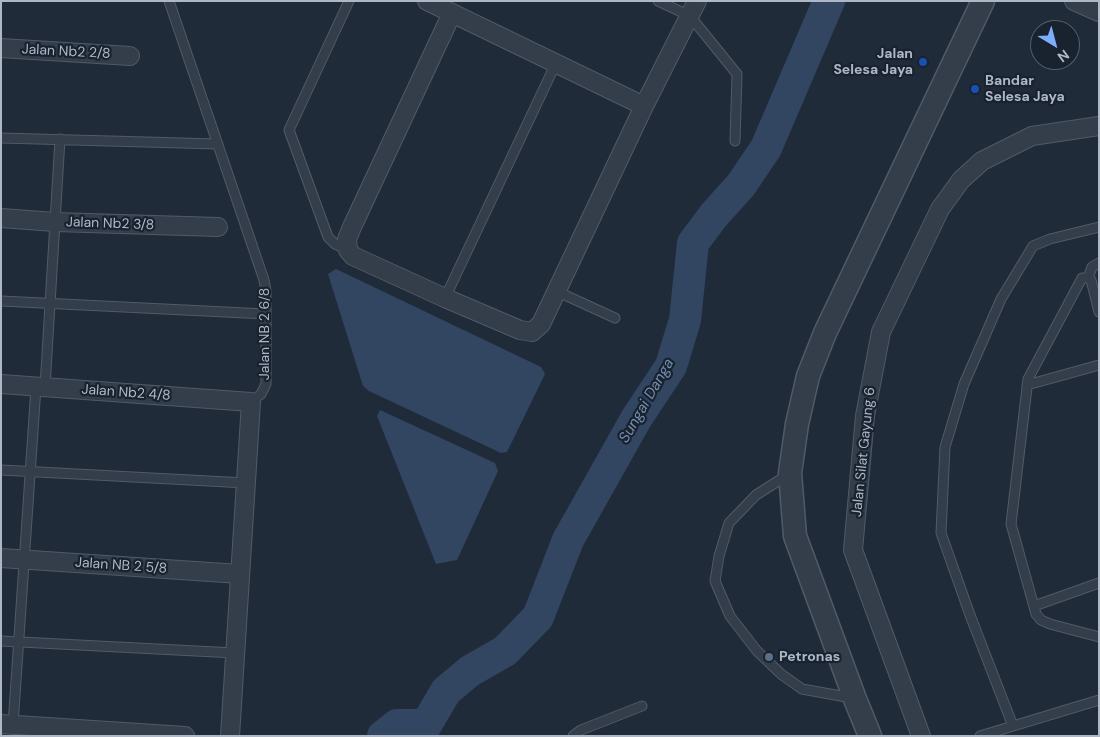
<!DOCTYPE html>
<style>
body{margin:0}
#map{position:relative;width:1100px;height:737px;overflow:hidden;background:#202b3a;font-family:"DM Sans",sans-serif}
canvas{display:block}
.frame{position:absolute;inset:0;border:2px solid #aeb7c6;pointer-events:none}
.north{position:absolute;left:1030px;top:20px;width:50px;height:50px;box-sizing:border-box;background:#19222f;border:1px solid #555e6b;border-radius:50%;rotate:143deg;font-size:14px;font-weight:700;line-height:20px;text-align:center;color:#aeb7c6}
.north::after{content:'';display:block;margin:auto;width:18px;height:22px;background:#7eadfc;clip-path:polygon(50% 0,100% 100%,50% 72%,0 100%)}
</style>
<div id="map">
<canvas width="1100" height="737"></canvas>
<div class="frame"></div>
<div class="north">N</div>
</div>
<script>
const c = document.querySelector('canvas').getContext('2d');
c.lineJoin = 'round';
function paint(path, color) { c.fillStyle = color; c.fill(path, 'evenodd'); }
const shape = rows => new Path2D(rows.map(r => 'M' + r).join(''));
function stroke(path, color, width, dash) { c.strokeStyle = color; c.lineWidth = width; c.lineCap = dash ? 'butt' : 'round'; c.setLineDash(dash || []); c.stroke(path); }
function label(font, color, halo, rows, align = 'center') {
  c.font = font + ' "DM Sans",sans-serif'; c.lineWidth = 4.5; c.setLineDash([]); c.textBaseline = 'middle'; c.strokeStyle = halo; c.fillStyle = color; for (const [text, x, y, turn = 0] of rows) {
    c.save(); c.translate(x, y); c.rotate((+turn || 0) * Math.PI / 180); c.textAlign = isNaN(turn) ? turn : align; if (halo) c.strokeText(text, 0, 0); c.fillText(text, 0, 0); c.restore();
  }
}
paint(shape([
 [336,269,541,367,545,374,507,452,501,453,369,391,363,386,328,274],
 [380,410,495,463,498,471,457,560,436,564,377,416]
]), '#324662');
stroke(shape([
 [383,736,397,725,426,725,446,691,470,671,505,651,538,617,568,540,636,419,671,366,685,320,693,243,714,215,741,185,766,148,829,1]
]), '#324662', 32);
const service = shape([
 [169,1,264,280,266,291,266,384,261,394,251,402],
 [658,1,690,16,737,74,735,141],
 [1,138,218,144],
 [348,250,335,244,328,237,289,130,349,1],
 [1088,278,1082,278,1028,379,1011,524,1036,614,1041,620,1050,624,1099,637],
 [1088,278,1091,280,1099,312],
 [1088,278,1092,267,1099,263],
 [556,291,615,318],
 [445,298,556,63],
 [1,301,266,314],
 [1027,385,1099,365],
 [45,387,60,139],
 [1,470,246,483],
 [789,474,756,495,729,523,719,556,715,581,730,616,757,651,781,674,802,689,852,698],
 [1034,606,1099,583],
 [1,641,235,653],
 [13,725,36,387],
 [1013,726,970,615,941,533,945,447,964,384,1001,299,1033,246,1050,239,1099,227],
 [573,736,581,730,642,706],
 [980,736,1099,700]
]);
const minor = shape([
 [427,1,644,106],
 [1074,1,1099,12],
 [452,13,352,227,347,239,348,250,353,256,445,298,520,330,532,332,541,324,644,106,697,1],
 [1,48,130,56],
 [1,218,55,222,218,227],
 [1,384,251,402,230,736],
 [1,558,240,574],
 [1,724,185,736],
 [921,736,853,550,865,416,881,332,940,209,961,180,982,161,1032,136,1099,126]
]);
const tertiary = shape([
 [870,736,855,699,795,536,790,473,797,424,808,376,825,333,983,1]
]);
stroke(service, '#515a68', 11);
stroke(minor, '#515a68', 20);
stroke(tertiary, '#515a68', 25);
stroke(service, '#343d4a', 9);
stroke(minor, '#343d4a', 18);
stroke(tertiary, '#343d4a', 22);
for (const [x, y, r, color] of [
 [923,62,5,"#1a4fb4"],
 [975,89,5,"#1a4fb4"],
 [769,657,5,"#5c6f8a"]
]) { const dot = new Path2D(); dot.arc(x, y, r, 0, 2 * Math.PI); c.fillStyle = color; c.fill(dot); stroke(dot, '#19222f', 2); }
label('14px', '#aeb7c6', '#19222f', [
 ["Jalan Nb2 2/8",66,52,3],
 ["Jalan Nb2 3/8",110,224,2],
 ["Jalan NB 2 6/8",265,334,-90],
 ["Jalan Nb2 4/8",126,393,4],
 ["Jalan Silat Gayung 6",864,452,-84],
 ["Jalan NB 2 5/8",121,566,4]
]);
label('bold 14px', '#aeb7c6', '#19222f', [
 ["Jalan",913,54,"right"],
 ["Selesa Jaya",913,70,"right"],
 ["Bandar",985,81],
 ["Selesa Jaya",985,97],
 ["Petronas",779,657]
], 'left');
label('italic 15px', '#748eb0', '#19222f', [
 ["Sungai Danga",647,401,-60]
]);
</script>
